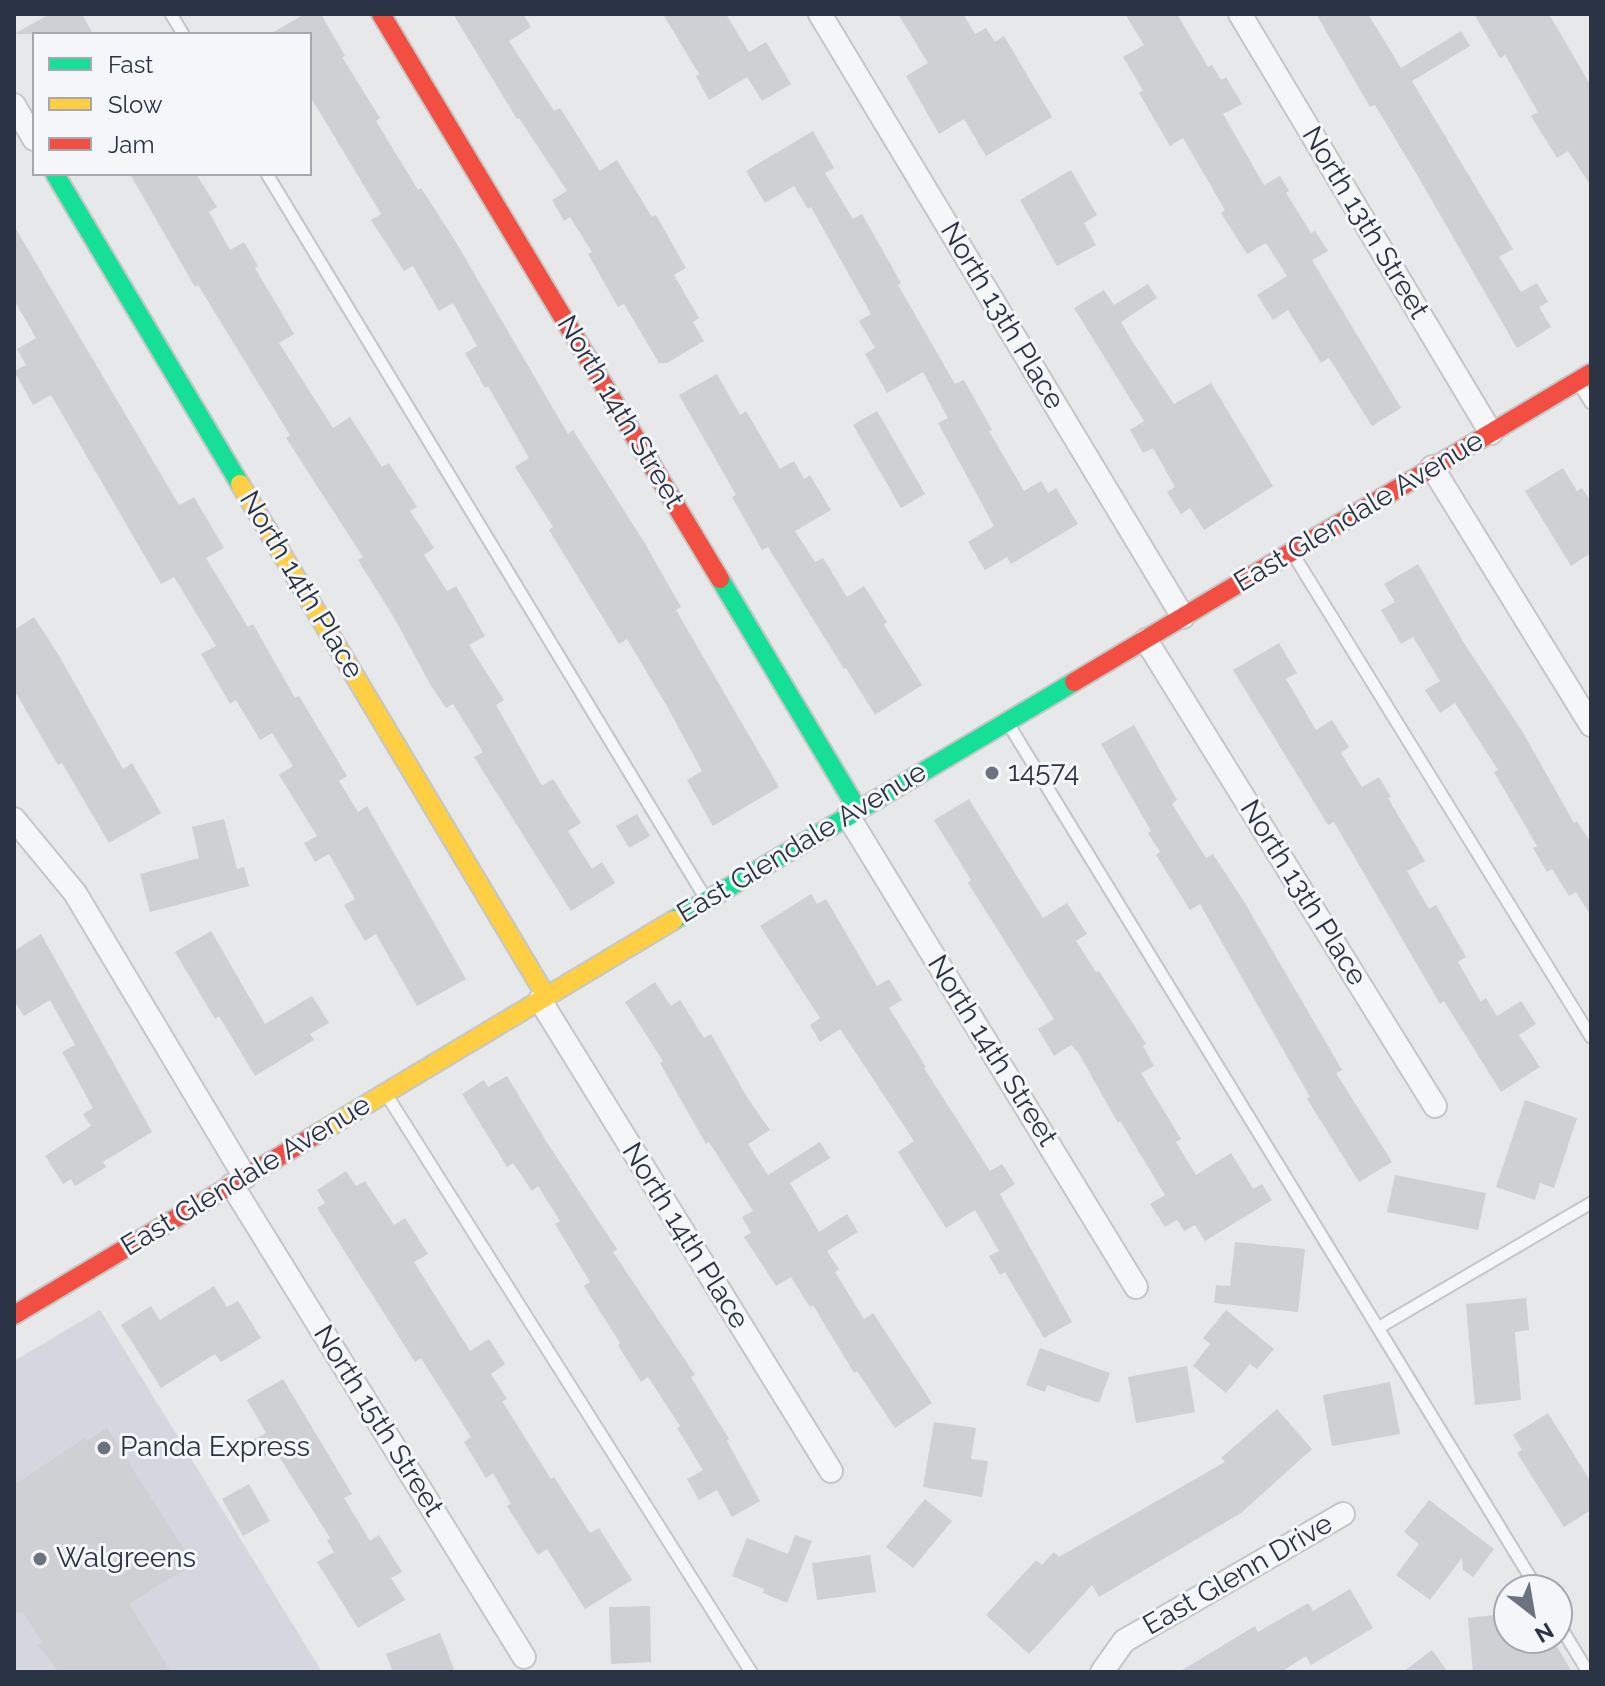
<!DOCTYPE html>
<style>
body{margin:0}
#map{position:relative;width:1605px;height:1686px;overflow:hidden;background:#e6e8ea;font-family:Raleway,sans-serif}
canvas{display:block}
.frame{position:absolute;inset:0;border:16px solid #2b3445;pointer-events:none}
.legend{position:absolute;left:32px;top:32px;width:280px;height:144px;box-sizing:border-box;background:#f4f6f9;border:2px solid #a4a8b1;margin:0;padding:10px 14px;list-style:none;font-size:24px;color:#2b3445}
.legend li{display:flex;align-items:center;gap:16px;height:40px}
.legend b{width:40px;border:2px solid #a4a8b1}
.north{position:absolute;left:1493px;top:1574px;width:80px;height:80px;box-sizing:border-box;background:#f4f6f9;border:2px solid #a4a8b1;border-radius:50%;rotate:149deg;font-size:22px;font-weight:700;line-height:32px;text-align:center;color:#2b3445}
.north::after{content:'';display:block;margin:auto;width:28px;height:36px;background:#6c737f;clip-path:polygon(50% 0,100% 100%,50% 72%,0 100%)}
</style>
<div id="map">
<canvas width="1605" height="1686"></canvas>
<div class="frame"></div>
<ul class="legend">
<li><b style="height:10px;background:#16e098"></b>Fast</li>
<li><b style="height:10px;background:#ffcf43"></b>Slow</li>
<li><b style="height:10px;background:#f24e42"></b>Jam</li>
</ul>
<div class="north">N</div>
</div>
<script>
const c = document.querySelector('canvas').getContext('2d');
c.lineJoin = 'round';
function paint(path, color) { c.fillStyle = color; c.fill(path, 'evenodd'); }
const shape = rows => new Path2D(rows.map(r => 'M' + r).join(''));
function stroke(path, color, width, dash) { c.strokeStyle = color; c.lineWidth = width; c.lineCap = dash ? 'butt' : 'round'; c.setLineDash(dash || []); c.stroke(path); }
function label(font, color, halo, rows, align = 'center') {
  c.font = font + ' Raleway,sans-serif'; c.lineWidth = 6; c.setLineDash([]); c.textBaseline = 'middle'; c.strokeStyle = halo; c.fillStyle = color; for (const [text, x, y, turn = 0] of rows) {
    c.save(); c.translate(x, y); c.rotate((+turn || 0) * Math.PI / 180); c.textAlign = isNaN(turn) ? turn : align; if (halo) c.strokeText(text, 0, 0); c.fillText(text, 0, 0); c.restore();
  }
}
paint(shape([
 [100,1310,322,1672,14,1672,14,1361]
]), '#d4d7dd');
paint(shape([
 [50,14,82,14,93,34,14,34],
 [305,14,321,14,345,56,342,57,380,118,376,121,418,190,421,188,454,239,568,434,573,430,644,542,681,607,676,610,779,787,713,826,687,780,702,771,668,708,627,639,619,644,549,530,553,527,515,467,529,458,488,386,485,388,465,353,477,346,453,303,439,311,413,266,404,271,371,220,381,214,310,96,310,34,270,34],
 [453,14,523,14,531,27,509,41,554,111,560,108,600,171,617,160,652,217,656,215,686,268,674,275,699,318,693,322,704,341,667,363,659,363,624,304,618,307,588,254,592,252,570,217,564,221,552,200,567,191,519,118,517,119],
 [663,14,726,14,749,52,766,42,791,84,762,101,747,77,709,100,696,76,699,74],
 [898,14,963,14,975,34,986,28,995,42,1004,36,1052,117,986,156,964,119,939,134,906,76,928,63],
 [1125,14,1177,14,1208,67,1212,65,1221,80,1226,77,1242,104,1223,114,1264,185,1280,176,1289,191,1286,193,1311,233,1315,231,1328,251,1312,260,1401,408,1372,426,1329,358,1321,363,1288,310,1273,320,1257,295,1287,276,1266,243,1247,254,1221,213,1225,210,1183,138,1170,146,1139,93,1143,90,1123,57,1144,45],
 [1316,14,1368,14,1401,68,1461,31,1470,46,1412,81,1513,249,1499,257,1521,292,1537,283,1548,302,1539,307,1551,327,1517,348,1420,180,1375,105,1370,107],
 [1474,14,1549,14,1591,86,1591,186,1568,151,1557,158,1531,116,1538,112,1505,55,1500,58],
 [813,131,834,168,825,173,853,219,862,214,901,283,898,285,955,384,964,380,992,430,989,431,1024,491,1041,481,1048,493,1056,488,1078,524,1011,564,1007,557,985,570,968,542,994,526,938,423,948,418,923,372,887,393,865,354,875,348,859,321,871,314,811,207,808,209,794,186,765,203,746,171],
 [1071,170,1097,215,1084,223,1096,245,1057,266,1020,200],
 [130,174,196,174,217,207,209,212,230,250,244,242,258,266,255,268,294,334,279,343,333,428,350,417,382,467,389,463,417,507,410,511,434,548,424,555,447,591,456,586,485,636,469,645,504,700,496,705,542,786,553,779,581,823,568,831,592,869,602,862,615,883,571,911,474,757,483,752,453,704,446,708,430,684,396,621,358,560,363,557,286,438,290,435,198,285,195,287],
 [14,226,179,505,194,497,224,548,206,558,248,627,253,624,295,698,299,696,347,776,339,781,358,812,367,806,466,979,417,1006,376,934,365,941,344,905,355,899,329,854,315,862,304,843,317,836,279,775,293,766,272,733,260,740,236,700,230,704,201,654,216,646,174,577,161,584,51,395,33,405,14,371,26,365,17,349,36,338,14,300],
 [1148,284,1157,298,1121,322,1132,341,1174,404,1211,383,1273,486,1204,530,1190,508,1181,514,1167,492,1175,487,1153,448,1143,453,1130,430,1144,421,1074,308,1104,290,1114,305],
 [717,374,740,415,746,411,780,469,794,461,804,479,810,475,831,510,795,531,815,562,823,558,847,597,864,586,887,622,884,625,922,685,875,715,846,668,844,669,768,547,762,550,732,497,736,495,679,395],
 [877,411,925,494,901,508,853,425],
 [1563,468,1577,491,1582,488,1591,502,1591,553,1571,566,1525,491],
 [1418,564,1464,643,1522,731,1574,823,1577,821,1591,843,1591,916,1576,892,1569,896,1552,869,1547,872,1533,848,1537,846,1494,772,1498,770,1455,703,1440,713,1425,690,1440,681,1413,637,1401,644,1381,610,1395,602,1384,584],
 [34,617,58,654,123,769,132,763,161,813,109,843,62,763,58,765,14,690,14,630],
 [1279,643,1297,673,1286,679,1316,730,1332,720,1349,747,1341,753,1362,787,1379,777,1391,797,1388,798,1425,861,1407,871,1429,909,1436,905,1466,957,1458,962,1481,1002,1486,998,1497,1016,1521,1001,1536,1024,1519,1035,1540,1067,1501,1092,1444,1001,1440,1004,1334,822,1328,825,1233,670],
 [1134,725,1177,800,1172,804,1206,858,1213,854,1243,900,1342,1070,1336,1073,1392,1162,1359,1182,1307,1099,1310,1097,1200,904,1190,910,1156,855,1160,852,1148,833,1151,831,1101,744],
 [969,799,1043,918,1067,903,1087,934,1076,941,1096,972,1099,971,1146,1044,1143,1046,1154,1066,1141,1073,1181,1139,1176,1142,1196,1175,1231,1153,1253,1189,1262,1184,1272,1200,1205,1241,1195,1225,1184,1231,1177,1220,1165,1227,1150,1204,1165,1195,1120,1121,1118,1123,1078,1052,1071,1045,1054,1056,1038,1029,1054,1019,968,883,971,880,934,820],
 [637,814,650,836,629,848,616,826],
 [224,819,237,869,244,867,249,886,150,912,140,874,199,858,192,827],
 [811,894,817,904,826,899,877,986,889,979,902,1000,889,1008,926,1067,924,1068,990,1171,1002,1164,1015,1184,1000,1194,1072,1322,1044,1338,1005,1272,1000,1275,989,1256,999,1251,975,1210,946,1228,898,1152,914,1141,840,1029,820,1042,810,1025,820,1018,760,926],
 [211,931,265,1024,312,996,329,1023,310,1034,314,1040,255,1076,219,1016,215,1019,175,952],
 [41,934,152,1132,103,1162,106,1167,75,1186,71,1179,63,1184,45,1156,91,1126,83,1114,93,1108,62,1052,75,1045,50,1000,24,1016,14,1001,14,951],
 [655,982,671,1006,680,1000,704,1038,711,1034,748,1099,770,1130,748,1144,768,1175,820,1142,830,1158,790,1183,819,1232,847,1214,858,1232,827,1251,839,1269,835,1272,864,1319,873,1313,932,1403,895,1428,857,1371,854,1373,813,1305,810,1307,791,1277,776,1286,744,1237,751,1233,742,1217,753,1211,709,1142,706,1144,660,1063,663,1061,625,1002],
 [507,1076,546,1141,617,1249,613,1252,695,1375,691,1377,729,1439,727,1441,760,1501,732,1517,717,1490,699,1500,687,1479,703,1470,677,1428,680,1426,648,1377,641,1382,618,1345,620,1343,584,1286,590,1282,555,1224,560,1221,538,1186,532,1191,513,1163,507,1167,462,1094,484,1080,488,1087],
 [1525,1100,1577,1118,1554,1188,1540,1183,1535,1200,1496,1187],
 [346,1171,356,1186,365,1181,394,1225,405,1218,428,1254,414,1262,470,1351,489,1339,505,1364,491,1374,507,1399,502,1401,551,1479,554,1477,590,1533,599,1528,632,1580,585,1609,547,1549,538,1555,507,1506,511,1504,493,1473,486,1478,464,1442,471,1437,421,1358,415,1362,317,1208,325,1203,317,1190],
 [1395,1175,1486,1193,1478,1230,1387,1212],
 [1235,1242,1305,1249,1298,1312,1214,1303,1216,1285,1230,1286],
 [214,1286,227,1307,238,1301,261,1338,221,1362,215,1354,161,1388,121,1325,151,1306,160,1320],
 [1526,1298,1529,1330,1515,1332,1521,1400,1475,1405,1466,1304],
 [1226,1310,1274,1349,1257,1369,1250,1364,1226,1393,1193,1366,1210,1344,1203,1338],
 [1040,1348,1110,1373,1099,1403,1047,1385,1045,1392,1026,1385],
 [1187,1366,1195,1412,1136,1423,1128,1377],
 [283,1379,352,1494,344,1498,370,1541,379,1535,402,1572,391,1578,405,1600,358,1628,317,1562,334,1552,327,1540,330,1538,275,1450,261,1458,251,1441,266,1433,247,1400],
 [1390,1382,1400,1434,1332,1446,1323,1395],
 [1277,1409,1312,1449,1241,1513,1099,1597,1092,1585,1029,1654,986,1615,1036,1560,1042,1565,1054,1552,1059,1557,1225,1462,1221,1458],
 [1548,1413,1591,1482,1591,1510,1564,1527,1517,1453,1522,1450,1513,1435],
 [934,1422,976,1428,971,1459,988,1461,982,1497,923,1487],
 [107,1428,193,1564,129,1604,171,1672,59,1672,38,1645,42,1642,23,1612,14,1613,14,1485,85,1438,86,1441],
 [249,1484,270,1521,243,1536,222,1499],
 [925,1499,952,1521,913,1568,886,1547],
 [1429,1500,1494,1549,1473,1577,1463,1570,1462,1558,1430,1600,1396,1575,1419,1544,1404,1532],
 [795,1535,812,1541,787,1603,763,1593,764,1589,732,1576,747,1538,788,1554],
 [870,1555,876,1592,817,1600,812,1563],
 [1350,1589,1373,1628,1311,1665,1306,1656,1281,1672,1179,1672,1255,1626,1258,1632,1308,1603,1313,1611],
 [650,1606,651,1662,611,1664,609,1607],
 [1503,1614,1509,1624,1509,1638,1552,1638,1572,1672,1473,1672,1468,1618],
 [440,1633,455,1672,393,1672,386,1654],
 [1432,1650,1448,1672,1403,1672]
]), '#ced0d3');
const lane = shape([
 [171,14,183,34],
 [267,174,706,899],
 [1579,384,1591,403],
 [1293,554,1591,1037],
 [1009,725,1378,1328],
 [386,1094,751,1672],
 [1538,1590,1378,1328,1591,1203],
 [1557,1621,1588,1672]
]);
const street = shape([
 [820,14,1183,617],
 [1240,14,1491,433],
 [14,105,34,139],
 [1432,467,1591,725],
 [1146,640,1435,1106],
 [848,816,1136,1287],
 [14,819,75,893,245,1177],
 [540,1000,831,1471],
 [232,1185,524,1657],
 [1102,1672,1124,1641,1343,1514]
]);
const fast = shape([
 [55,174,240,484],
 [720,579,858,810],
 [674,920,1074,682]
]);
const slow = shape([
 [240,484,546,996],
 [317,1134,674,920]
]);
const jam = shape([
 [381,14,720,579],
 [1074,682,1591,373],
 [14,1315,317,1134]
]);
stroke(lane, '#c4c6c8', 15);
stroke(street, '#c4c6c8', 26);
stroke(fast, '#c4c6c8', 22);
stroke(slow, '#c4c6c8', 22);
stroke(jam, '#c4c6c8', 22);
stroke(lane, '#f5f6f7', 11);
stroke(street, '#f5f6f7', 22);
stroke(fast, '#16e098', 18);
stroke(slow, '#ffcf43', 18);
stroke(jam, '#f24e42', 18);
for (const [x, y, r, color] of [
 [992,773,8,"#6c737f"],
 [104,1448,8,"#6c737f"],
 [40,1559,8,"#6c737f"]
]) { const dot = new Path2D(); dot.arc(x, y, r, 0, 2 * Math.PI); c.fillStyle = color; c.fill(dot); stroke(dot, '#f4f6f9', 3); }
label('28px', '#2b3445', '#f4f6f9', [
 ["North 13th Street",1365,223,59],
 ["North 13th Place",1002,316,59],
 ["North 14th Street",620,412,59],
 ["East Glendale Avenue",1359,512,-31],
 ["North 14th Place",301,585,59],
 ["East Glendale Avenue",802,843,-31],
 ["North 13th Place",1303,893,58],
 ["North 14th Street",992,1051,58],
 ["East Glendale Avenue",246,1176,-31],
 ["North 14th Place",685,1236,58],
 ["North 15th Street",378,1421,58],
 ["East Glenn Drive",1238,1575,-30]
]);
label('28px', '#2b3445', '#f4f6f9', [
 ["14574",1008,773],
 ["Panda Express",120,1448],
 ["Walgreens",56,1559]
], 'left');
</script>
